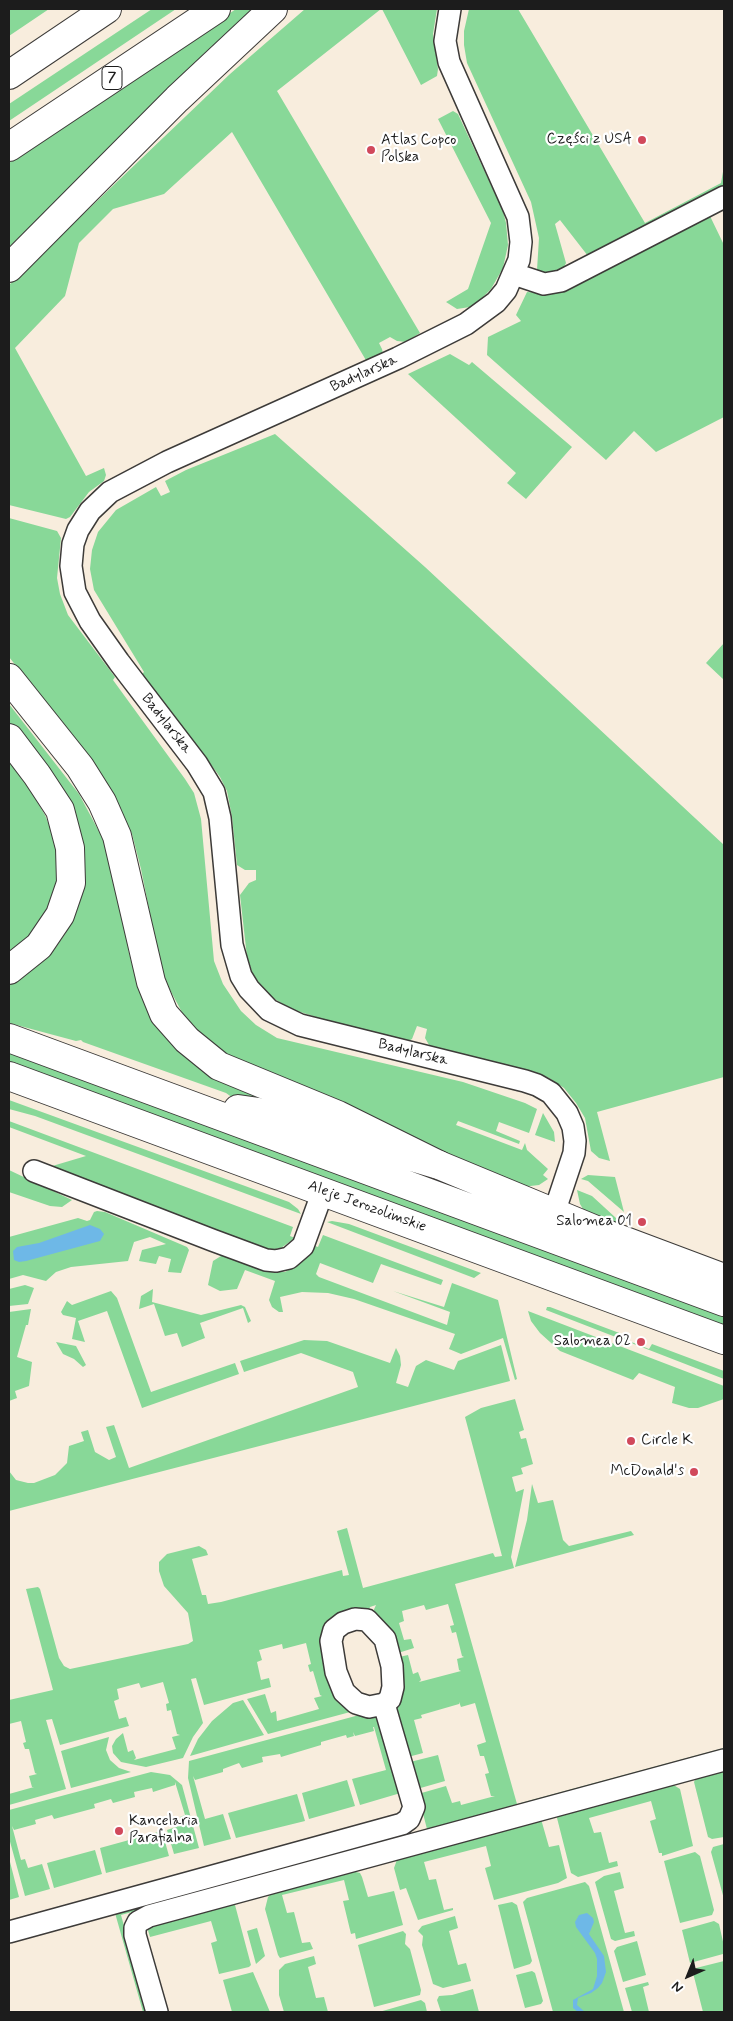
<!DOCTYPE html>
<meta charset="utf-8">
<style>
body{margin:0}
#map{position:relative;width:733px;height:2021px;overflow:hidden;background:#f8eddd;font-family:Mynerve,sans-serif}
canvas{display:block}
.frame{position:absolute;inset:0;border:10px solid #1c1c1c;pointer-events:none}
.north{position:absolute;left:663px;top:1951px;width:50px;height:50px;-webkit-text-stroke:4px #fff;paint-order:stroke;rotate:224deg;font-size:14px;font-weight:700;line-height:20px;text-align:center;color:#1c1c1c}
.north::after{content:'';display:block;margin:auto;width:18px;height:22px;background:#1c1c1c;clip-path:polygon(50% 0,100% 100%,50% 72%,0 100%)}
</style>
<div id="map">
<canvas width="733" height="2021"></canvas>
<div class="frame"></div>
<div class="north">N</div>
</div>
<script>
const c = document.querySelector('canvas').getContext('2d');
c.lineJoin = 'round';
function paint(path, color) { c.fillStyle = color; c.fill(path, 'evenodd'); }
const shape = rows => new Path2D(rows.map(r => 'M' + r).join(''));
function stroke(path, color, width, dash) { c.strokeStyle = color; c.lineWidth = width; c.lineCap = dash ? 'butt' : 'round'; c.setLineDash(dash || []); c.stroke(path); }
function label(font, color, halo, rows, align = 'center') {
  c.font = font + ' Mynerve,sans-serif'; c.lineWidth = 4.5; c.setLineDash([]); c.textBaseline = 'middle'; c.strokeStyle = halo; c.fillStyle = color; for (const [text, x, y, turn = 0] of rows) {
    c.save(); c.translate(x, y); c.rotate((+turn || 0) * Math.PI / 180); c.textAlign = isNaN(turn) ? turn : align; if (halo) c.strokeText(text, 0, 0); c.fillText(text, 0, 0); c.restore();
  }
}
paint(shape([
 [9,9,49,9,9,36],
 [152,9,176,9,9,121,9,104],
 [236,9,257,9,9,247,9,163],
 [305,9,381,9,277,91,420,333,406,342,397,341,390,337,379,343,382,349,383,354,367,362,232,132,164,194,113,209,79,243,65,296,15,348,86,476,104,468,106,475,104,481,89,492,70,517,66,519,9,505,9,285,230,74],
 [382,9,437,9,433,34,438,69,437,76,421,85],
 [469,9,518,9,645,223,721,183,724,166,724,186,588,256,560,220,555,224,566,263,563,269,551,275,540,273,537,270,539,238,531,202,467,63,464,45,464,31],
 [453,111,458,114,503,211,506,223,508,245,503,268,491,289,481,299,470,307,457,309,446,302,468,289,491,223,438,119],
 [709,214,724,245,724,417,656,452,634,431,606,460,487,355,488,337,521,321,516,315,527,292,543,293],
 [450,354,469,365,472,362,572,447,526,499,507,483,516,473,408,374],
 [275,434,425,567,724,845,724,1077,597,1112,610,1161,599,1158,591,1151,585,1118,576,1103,564,1088,549,1078,535,1072,432,1050,425,1038,427,1029,417,1026,412,1039,407,1042,319,1018,291,1009,273,998,254,977,247,957,240,895,249,883,256,880,256,870,245,870,237,865,232,817,227,791,220,777,193,740,140,676,144,672,94,590,90,569,92,550,98,532,116,510,156,487,161,496,170,492,165,481,186,470],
 [9,518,57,531,61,538,57,578,60,594,68,615,115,677,113,680,185,779,194,793,201,819,214,961,223,984,241,1011,256,1025,277,1038,463,1082,525,1103,537,1109,529,1133,499,1122,496,1131,520,1141,519,1144,458,1121,456,1125,522,1150,525,1143,527,1150,548,1169,543,1175,548,1179,539,1185,522,1187,237,1062,215,1048,197,1031,184,1016,169,988,160,964,141,869,132,834,121,810,89,757,9,657],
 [724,643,724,680,706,663],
 [9,704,79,794,103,839,110,860,117,889,129,953,137,983,145,1004,157,1026,170,1042,186,1058,207,1072,348,1128,233,1098,226,1093,83,1042,81,1040,76,1041,9,1023,9,984,29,972,47,958,56,947,65,934,76,911,81,893,45,770,9,723],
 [9,762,28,786,45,815,55,840,58,861,57,885,52,905,41,925,9,956],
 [9,1052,724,1315,724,1327,9,1062],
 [9,1100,289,1202,298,1209,301,1214,35,1116,9,1109],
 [543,1113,554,1132,555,1142,535,1135],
 [9,1121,293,1227,290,1236,295,1238,281,1248,268,1250,49,1167,86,1156,9,1127],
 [9,1170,72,1200,62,1207,50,1206,9,1192],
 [588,1175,615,1177,624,1212,588,1181,581,1179],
 [577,1190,592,1196,628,1229,586,1214,580,1204],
 [97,1211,105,1212,187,1247,189,1250,181,1273,168,1272,171,1259,159,1256,156,1264,139,1261,142,1250,166,1244,150,1237,134,1242,128,1261,71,1267,56,1272,46,1281,23,1275,9,1279,9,1237,78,1218,87,1221,90,1220,94,1212],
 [332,1221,349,1224,481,1273,474,1278,327,1222],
 [323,1235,443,1280,441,1285,381,1264,373,1283,320,1263,316,1274,319,1277,447,1325,450,1312,393,1291,444,1307,452,1283,498,1300,517,1379,515,1380,503,1338,461,1354,449,1349,455,1334,354,1299,328,1293,302,1292,280,1297,283,1312,279,1312,272,1307,269,1300,275,1281,245,1270,237,1289,220,1291,208,1285,213,1261,221,1256,225,1254,271,1270,285,1272,301,1263,312,1245,318,1247],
 [25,1285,34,1288,28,1304,9,1306,9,1289],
 [153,1289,152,1302,201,1315,241,1305,245,1307,251,1321,248,1323,243,1308,200,1323,205,1338,182,1347,177,1333,165,1336,154,1304,139,1309,141,1296],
 [111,1291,117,1298,151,1392,235,1363,239,1374,142,1408,107,1311,78,1321,85,1342,72,1339,76,1318,63,1315,61,1312,67,1301,72,1305],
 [547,1307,550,1307,630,1337,629,1341,649,1349,652,1344,724,1371,724,1379,546,1310],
 [31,1309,28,1325,26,1325,17,1357,32,1362,29,1386,15,1391,17,1398,9,1401,9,1312],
 [528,1311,724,1386,724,1399,698,1408,689,1408,672,1403,675,1387,639,1373,633,1380,560,1351,540,1333,531,1321],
 [304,1340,327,1341,390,1363,396,1348,400,1356,401,1365,396,1383,408,1387,416,1366,426,1360,454,1370,458,1361,501,1345,510,1381,9,1511,9,1471,16,1480,28,1483,34,1483,55,1475,67,1463,69,1446,84,1441,81,1432,88,1430,95,1452,109,1460,116,1457,106,1427,114,1425,129,1468,358,1387,353,1372,301,1353,244,1372,240,1361],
 [56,1342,76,1346,86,1365,83,1367,74,1359,63,1354],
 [515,1399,524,1430,519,1432,521,1439,526,1438,533,1464,521,1468,523,1474,512,1477,516,1492,524,1489,511,1557,514,1568,455,1584,517,1804,724,1748,724,1750,121,1915,148,2012,143,2012,115,1913,427,1829,418,1794,446,1786,452,1803,460,1801,461,1805,495,1796,491,1796,485,1774,489,1773,484,1756,480,1756,477,1745,486,1742,475,1703,461,1707,459,1702,459,1704,421,1715,422,1718,414,1720,423,1753,408,1757,395,1705,399,1657,408,1655,413,1674,418,1672,421,1680,419,1682,461,1671,459,1670,457,1659,464,1657,462,1656,456,1632,452,1633,450,1626,454,1625,448,1604,426,1610,424,1605,402,1611,404,1621,399,1623,404,1640,411,1639,414,1648,398,1653,371,1616,376,1605,370,1607,367,1615,332,1625,354,1711,268,1734,247,1699,265,1694,271,1713,276,1711,277,1721,319,1709,314,1698,322,1696,320,1695,313,1671,310,1672,308,1665,311,1664,306,1643,283,1649,282,1644,259,1650,262,1660,257,1662,261,1680,269,1678,271,1687,204,1705,196,1678,191,1679,203,1723,193,1737,183,1758,146,1767,121,1762,113,1753,112,1746,116,1739,123,1733,128,1752,133,1750,136,1758,134,1760,176,1749,172,1737,180,1735,177,1734,171,1710,167,1711,166,1704,169,1703,163,1682,141,1688,139,1683,117,1689,119,1699,114,1701,119,1719,126,1717,129,1726,60,1745,52,1719,46,1720,66,1789,9,1805,9,1794,34,1787,32,1787,29,1776,37,1774,35,1773,29,1749,25,1749,23,1743,26,1742,21,1721,9,1724,9,1700,53,1690,26,1589,38,1587,40,1589,59,1658,64,1666,70,1669,188,1644,193,1641,188,1613,164,1586,159,1571,159,1562,167,1554,199,1546,206,1550,208,1555,192,1559,202,1595,206,1595,208,1604,221,1602,342,1570,343,1576,349,1575,337,1531,347,1528,363,1588,493,1553,495,1557,502,1556,465,1417,481,1408],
 [532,1484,538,1503,553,1500,563,1540,569,1546,631,1531,634,1535,515,1567,527,1520],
 [243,1700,264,1735,190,1756,198,1739,212,1721,233,1703],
 [374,1711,377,1712,404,1792,360,1805,352,1779,386,1770,374,1727,373,1727,374,1731,355,1736,353,1732,354,1736,347,1738,346,1735,321,1742,321,1745,281,1757,280,1754,262,1757,263,1762,242,1768,239,1763,223,1769,223,1772,195,1780,193,1776,205,1819,223,1814,231,1839,204,1846,188,1778,189,1761],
 [109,1737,106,1750,110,1760,119,1768,131,1772,71,1788,61,1751],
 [438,1755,445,1781,417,1789,410,1762],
 [724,1769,724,1837,712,1839,708,1837,694,1782,696,1778],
 [151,1772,170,1775,182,1785,199,1848,174,1854,167,1830,182,1825,180,1817,185,1815,175,1782,175,1785,153,1792,152,1788,134,1792,135,1797,113,1803,111,1799,94,1804,95,1808,54,1819,52,1815,35,1820,36,1824,14,1830,12,1826,21,1860,25,1859,28,1868,42,1864,50,1889,25,1896,9,1838,9,1810],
 [347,1780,355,1806,309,1819,302,1793],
 [672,1784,680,1789,693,1846,662,1856,662,1853,659,1853,650,1821,656,1819,651,1801,589,1818,594,1833,601,1832,609,1863,617,1861,618,1866,578,1877,571,1873,557,1818,558,1814],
 [297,1794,305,1821,236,1838,228,1813],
 [541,1819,549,1847,559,1845,567,1878,558,1883,494,1900,485,1868,491,1866,486,1846,424,1862,429,1880,436,1879,444,1910,453,1908,453,1910,418,1920,406,1888,400,1890,394,1868,398,1857],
 [162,1831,169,1856,106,1873,100,1848],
 [724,1844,724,1899,711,1852,713,1847],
 [95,1850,102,1874,54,1888,47,1863],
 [695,1852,700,1856,714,1910,712,1915,680,1923,664,1861],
 [9,1858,19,1897,9,1900],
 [352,1871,360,1873,362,1877,368,1897,394,1891,403,1925,356,1939,355,1933,351,1934,343,1901,349,1900,344,1880,282,1895,287,1913,294,1912,302,1943,310,1942,313,1949,280,1958,278,1955,265,1909,268,1897,272,1893],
 [620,1872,624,1888,614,1891,625,1933,634,1931,635,1936,615,1941,611,1939,595,1882,604,1876],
 [585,1882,589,1886,624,2012,553,2012,523,1902,527,1898],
 [512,1902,517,1905,532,1961,530,1964,514,1969,498,1905],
 [232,1904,235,1905,251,1965,249,1967,219,1974,211,1943,217,1941,211,1921,150,1937,147,1927],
 [455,1916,458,1928,449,1931,458,1965,466,1963,471,1981,443,1988,433,1984,422,1945,423,1936,418,1931,422,1926],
 [714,1921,719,1924,724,1946,723,1954,690,1963,682,1930],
 [257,1928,265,1956,256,1964,247,1931],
 [403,1931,406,1934,405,1944,410,1949,421,1990,420,1995,374,2007,358,1945],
 [637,1941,646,1975,623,1982,614,1951,617,1947],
 [314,1956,316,1964,308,1967,316,1998,324,1997,328,2012,284,2012,279,1995,279,1970,285,1964],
 [724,1961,724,2012,703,2012,692,1969],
 [532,1971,535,1973,543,2001,541,2004,525,2008,516,1975],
 [253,1972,270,2012,232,2012,223,1980],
 [648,1982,649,1985,643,1987,649,2012,632,2012,625,1988],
 [473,1989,479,2012,441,2012,437,2000,439,1996,452,1995],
 [421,2000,425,2003,427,2012,379,2012]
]), '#88d898');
paint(shape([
 [90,1225,100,1229,104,1234,100,1241,26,1261,19,1262,14,1260,13,1251,17,1247,39,1243],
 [587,1913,593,1918,594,1922,589,1934,604,1956,606,1972,602,1983,598,1988,591,1993,578,1998,577,2005,585,2012,578,2012,573,2008,573,2000,593,1989,597,1976,597,1959,595,1953,576,1927,575,1922,579,1915]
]), '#6eb8e7');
const minor = shape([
 [450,9,445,41,449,62,518,217,521,242,519,260,506,290,496,302,466,324,398,358,167,462,110,492,90,511,78,530,73,544,71,566,75,592,90,621,119,662,197,764,214,792,220,818,232,945,241,976,249,989,269,1010,300,1025,525,1081,537,1085,551,1093,567,1113,573,1127,575,1141,574,1153,554,1213],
 [514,274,544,284,561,281,724,197],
 [34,1171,212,1240,266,1260,276,1261,289,1258,303,1246,323,1191],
 [355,1619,367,1620,385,1639,392,1666,393,1687,390,1699,384,1704,369,1707,356,1703,344,1692,336,1672,331,1641,334,1630,343,1623,355,1619],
 [9,1932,402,1824,409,1819,414,1807,384,1704],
 [157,2012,135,1935,135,1928,138,1922,149,1916,724,1760]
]);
const secondary = shape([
 [9,738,37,775,60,810,70,848,71,883,60,915,39,946,9,970],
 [9,1038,724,1302],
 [9,1076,724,1340],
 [238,1109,266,1113,439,1165,596,1230,724,1278]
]);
const primary = shape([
 [9,75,107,9],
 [9,147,216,9],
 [9,268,177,99,273,9],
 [9,678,80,767,102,802,117,836,151,982,164,1014,187,1040,219,1066,338,1115,439,1165]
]);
stroke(minor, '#3d3b39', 24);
stroke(secondary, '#3d3b39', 30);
stroke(primary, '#3d3b39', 30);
stroke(minor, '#fff', 21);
stroke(secondary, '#fff', 28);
stroke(primary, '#fff', 28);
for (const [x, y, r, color] of [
 [642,140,5,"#d1495b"],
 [371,150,5,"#d1495b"],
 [642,1222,5,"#d1495b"],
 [641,1342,5,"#d1495b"],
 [631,1441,5,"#d1495b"],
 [694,1472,5,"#d1495b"],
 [119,1831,5,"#d1495b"]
]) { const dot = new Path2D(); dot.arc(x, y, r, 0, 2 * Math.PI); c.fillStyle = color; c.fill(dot); stroke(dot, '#fff', 2); }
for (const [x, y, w] of [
 [112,78,20]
]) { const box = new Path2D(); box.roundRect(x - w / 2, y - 11.5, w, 23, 4); c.fillStyle = '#fff'; c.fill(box); stroke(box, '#1c1c1c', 1); }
label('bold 14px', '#1c1c1c', null, [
 ["7",112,78]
]);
label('15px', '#1c1c1c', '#fff', [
 ["Części z USA",632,140],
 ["Atlas Copco",381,141,"left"],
 ["Polska",381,158,"left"],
 ["Salomea 01",632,1222],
 ["Salomea 02",631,1342],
 ["Circle K",641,1441,"left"],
 ["McDonald's",684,1472],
 ["Kancelaria",129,1822,"left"],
 ["Parafialna",129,1839,"left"]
], 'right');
label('15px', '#1c1c1c', '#fff', [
 ["Badylarska",364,374,-24],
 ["Badylarska",166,724,52],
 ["Badylarska",413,1053,14],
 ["Aleje Jerozolimskie",367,1207,20]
]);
</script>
